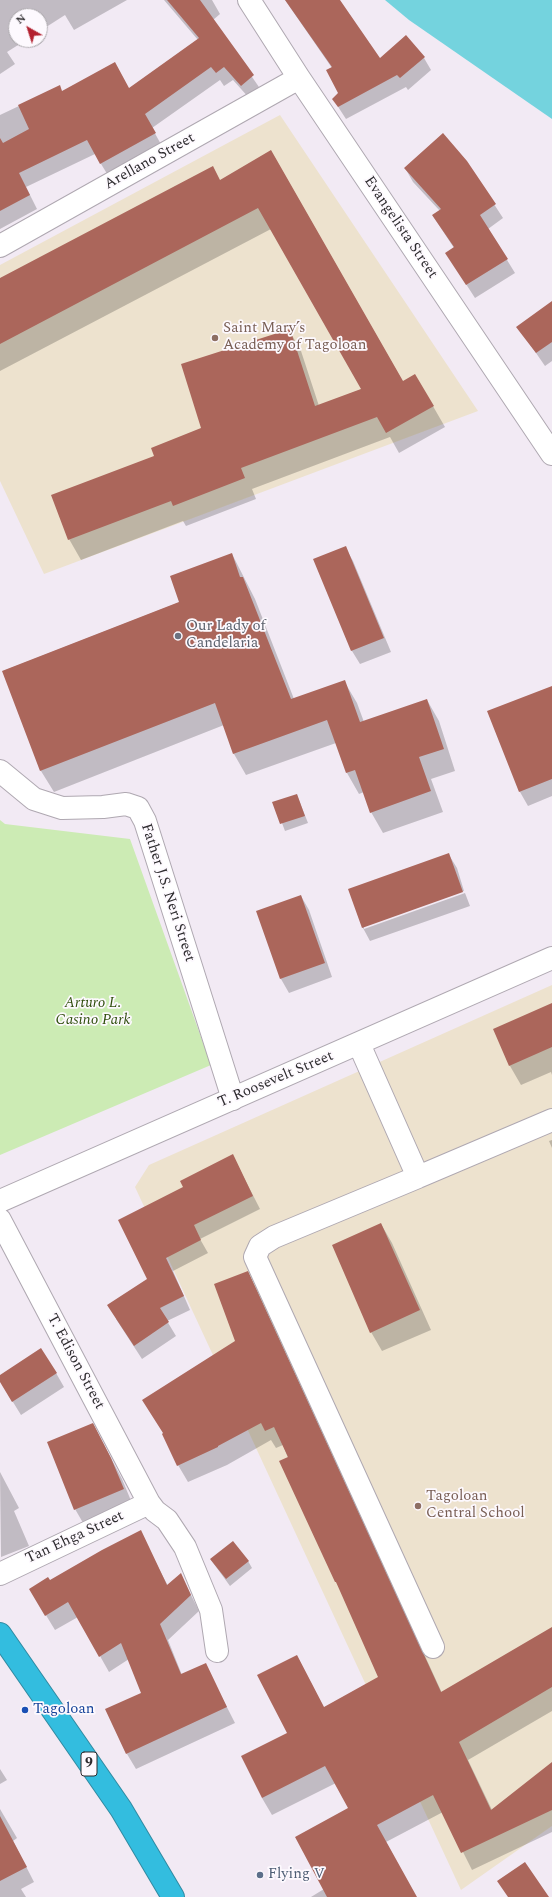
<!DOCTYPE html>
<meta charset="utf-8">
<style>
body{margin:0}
#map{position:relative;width:552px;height:1897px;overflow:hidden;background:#f2eaf4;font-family:Spectral,serif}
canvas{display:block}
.north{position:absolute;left:8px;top:8px;width:40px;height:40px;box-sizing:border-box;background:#fdf9fe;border:1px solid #aaa7ab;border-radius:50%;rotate:321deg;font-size:11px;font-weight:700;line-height:16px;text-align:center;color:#2e2c2f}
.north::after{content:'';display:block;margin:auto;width:14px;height:18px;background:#b32130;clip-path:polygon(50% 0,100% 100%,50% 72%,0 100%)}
</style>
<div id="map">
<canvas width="552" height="1897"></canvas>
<div class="north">N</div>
</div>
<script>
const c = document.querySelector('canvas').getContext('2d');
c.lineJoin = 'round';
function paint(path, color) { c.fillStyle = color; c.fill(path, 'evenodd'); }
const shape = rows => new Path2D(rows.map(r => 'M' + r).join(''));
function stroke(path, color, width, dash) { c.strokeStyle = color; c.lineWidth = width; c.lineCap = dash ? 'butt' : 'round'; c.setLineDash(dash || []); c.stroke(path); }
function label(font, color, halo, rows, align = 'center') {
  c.font = font + ' Spectral,serif'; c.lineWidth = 3.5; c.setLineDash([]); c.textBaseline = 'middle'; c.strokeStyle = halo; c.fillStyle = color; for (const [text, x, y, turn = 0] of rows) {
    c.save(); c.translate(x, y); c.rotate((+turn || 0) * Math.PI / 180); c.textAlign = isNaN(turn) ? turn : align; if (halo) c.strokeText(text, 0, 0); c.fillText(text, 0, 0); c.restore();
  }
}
paint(shape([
 [280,115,478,411,44,574,0,481,0,265],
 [552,985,552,1826,461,1890,135,1187,149,1165]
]), '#ede2ce');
paint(shape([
 [0,820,5,824,130,839,211,1065,0,1155]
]), '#ccebb4');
paint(shape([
 [385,0,552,0,552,119,409,20]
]), '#74d3de');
paint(shape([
 [0,0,127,0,74,30,65,15,40,31,40,16,16,16,16,40,26,40,7,52,15,64,0,74],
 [164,0,212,0,220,14,213,20,261,90,250,99,233,80,224,86,220,80,152,128,163,148,109,177,95,154,26,187,37,209,0,229,0,115,59,87,62,92,129,89,198,40],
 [285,0,338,0,379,59,424,58,431,70,408,90,406,87,346,119,333,99,339,93,332,68],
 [271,151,403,382,415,375,445,427,399,453,390,437,252,489,256,499,186,526,183,521,81,560,69,539,155,457,202,429,289,330,301,351,319,406,362,389,271,229,0,371,0,279,220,181],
 [466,161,503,218,488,229,515,273,475,298,455,267,454,248,433,216,440,211,413,182,405,168],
 [552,302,552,361,545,366,518,327],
 [345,547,353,561,391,652,360,664,352,651],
 [232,554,255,599,294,699,344,681,357,703,364,722,427,700,439,721,455,771,431,779,443,812,383,833,371,812,364,792,359,794,347,773,336,743,246,775,234,754,224,725,54,792,41,771,3,671,180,602],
 [552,687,552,796,528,806,520,792,488,712],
 [297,795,308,823,285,831,274,802],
 [449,855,457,868,464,891,364,926,364,929,465,893,470,906,370,941,363,928,349,890],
 [301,896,309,910,332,977,289,993,281,979,257,912],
 [552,1004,552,1075,551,1072,521,1085,510,1066,495,1029],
 [552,1140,552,1148,549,1141],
 [233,1156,260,1209,200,1239,208,1253,173,1271,190,1310,167,1321,176,1336,142,1359,116,1319,149,1279],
 [381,1224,392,1243,431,1330,382,1351,371,1332],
 [247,1272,257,1290,442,1693,552,1628,552,1711,468,1760,492,1810,552,1763,552,1832,472,1870,443,1812,386,1842,416,1897,311,1897,324,1889,349,1808,336,1783,272,1815,262,1798,288,1734,297,1656,324,1708,379,1678,344,1596,336,1582,283,1445,276,1448,271,1440,227,1465,188,1482,178,1465,236,1342],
 [56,1373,64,1387,21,1415,0,1381,0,1376],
 [103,1443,122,1479,134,1508,86,1528,75,1509],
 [0,1472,19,1508,14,1511,29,1546,1,1557],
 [140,1532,168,1586,181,1575,199,1611,168,1640,182,1675,205,1664,235,1723,136,1769,127,1754,142,1693,129,1659,109,1672,78,1617,55,1630,30,1589,50,1581],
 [211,1560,248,1561,252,1568,230,1586],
 [0,1769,7,1780,0,1784],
 [0,1809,17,1838,13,1841,34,1882,21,1889,26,1897,0,1897]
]), '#0003');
paint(shape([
 [167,0,200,0,254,75,241,86,224,67,216,73,211,67,145,114,156,133,100,164,87,140,19,173,30,195,0,211,0,138,3,143,29,129,18,105,60,85,62,91,115,62,129,88,199,38],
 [285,0,340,0,380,58,406,35,425,57,400,78,397,75,338,107,332,99,338,93,326,70,332,67],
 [443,133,467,161,496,204,480,215,508,259,466,285,445,253,454,247,432,215,441,209,404,168],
 [271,150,403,381,415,374,434,406,386,433,377,417,241,468,245,478,173,506,171,501,68,540,51,495,154,456,151,448,201,428,181,364,290,329,315,406,361,389,258,208,0,344,0,278,213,166,220,180],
 [552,301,552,342,536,353,516,327],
 [346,546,384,638,351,651,313,559],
 [232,553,240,577,243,577,291,699,345,680,360,722,427,699,444,749,419,757,431,791,370,813,355,770,346,773,327,720,233,754,215,703,40,771,2,671,179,602,170,576],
 [552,686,552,779,519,792,487,711],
 [297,794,305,816,280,824,272,802],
 [449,853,463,892,362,928,348,889],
 [301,895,325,963,280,979,256,911],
 [552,1003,552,1047,509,1066,493,1029],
 [233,1154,253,1196,194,1225,201,1240,166,1258,184,1296,160,1308,169,1322,134,1346,107,1305,147,1279,118,1220,183,1187,180,1181],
 [381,1223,420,1310,370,1333,332,1245],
 [248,1271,441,1692,552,1627,552,1687,459,1742,491,1810,552,1762,552,1810,461,1853,433,1795,377,1825,417,1897,327,1897,295,1837,348,1808,325,1766,262,1798,241,1756,287,1733,257,1675,297,1655,324,1707,378,1677,336,1582,335,1582,279,1461,288,1457,274,1427,265,1431,261,1423,218,1446,218,1447,177,1466,162,1434,163,1433,142,1400,235,1341,214,1284],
 [41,1348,57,1373,12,1402,0,1382,0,1375],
 [93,1423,111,1458,124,1489,74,1510,47,1442],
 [141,1530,167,1585,181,1573,191,1595,160,1624,181,1674,206,1663,227,1707,126,1754,105,1709,141,1693,121,1643,99,1657,68,1602,45,1616,29,1589,48,1577,50,1580,102,1550],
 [233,1541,249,1561,226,1579,210,1559],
 [0,1816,27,1867,0,1881],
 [525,1862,549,1897,508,1897,497,1881]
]), '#ab665b');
const minor = shape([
 [249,0,299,78,552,454],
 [0,246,299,78],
 [0,771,34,799,62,808,103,807,126,804,138,808,145,821,233,1099],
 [359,1044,418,1177,274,1237,260,1246,255,1257,433,1647],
 [418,1177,552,1120],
 [0,1201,552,958],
 [0,1220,149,1503,155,1511,167,1520,185,1547,211,1610,217,1651],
 [0,1574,149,1503]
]);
const highway = shape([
 [0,1634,121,1809,173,1897]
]);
stroke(minor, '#afa8b1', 24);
stroke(highway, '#318aa1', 24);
stroke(minor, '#fff', 22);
stroke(highway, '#33bddf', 22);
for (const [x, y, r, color] of [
 [215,338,4,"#8d6e63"],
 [178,636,4,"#6b7280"],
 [418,1506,4,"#8d6e63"],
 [25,1710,4,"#1a4fb4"],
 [260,1875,4,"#5c6f8a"]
]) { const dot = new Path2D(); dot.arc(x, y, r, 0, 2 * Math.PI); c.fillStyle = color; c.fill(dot); stroke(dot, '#fdf9fe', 1.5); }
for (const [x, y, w] of [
 [89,1764,16]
]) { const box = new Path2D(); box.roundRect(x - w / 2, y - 12, w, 24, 3); c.fillStyle = '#fdf9fe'; c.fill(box); stroke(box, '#2e2c2f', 1); }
label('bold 14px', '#2e2c2f', null, [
 ["9",89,1764]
]);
label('15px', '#2e2c2f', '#fdf9fe', [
 ["Arellano Street",150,162,-29],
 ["Evangelista Street",400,228,56],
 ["Father J.S. Neri Street",167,893,72],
 ["T. Roosevelt Street",276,1080,-23],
 ["T. Edison Street",75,1362,62],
 ["Tan Ehga Street",75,1538,-25]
]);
label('15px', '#785e54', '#fdf9fe', [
 ["Saint Mary’s",223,329],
 ["Academy of Tagoloan",223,346],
 ["Tagoloan",426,1497],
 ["Central School",426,1514]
], 'left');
label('15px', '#5b616d', '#fdf9fe', [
 ["Our Lady of",186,627],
 ["Candelaria",186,644]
], 'left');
label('italic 15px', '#2f4e0c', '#fdf9fe', [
 ["Arturo L.",93,1004],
 ["Casino Park",93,1021]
]);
label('15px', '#164399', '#fdf9fe', [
 ["Tagoloan",33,1710]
], 'left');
label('15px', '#4e5e75', '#fdf9fe', [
 ["Flying V",268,1875]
], 'left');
</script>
